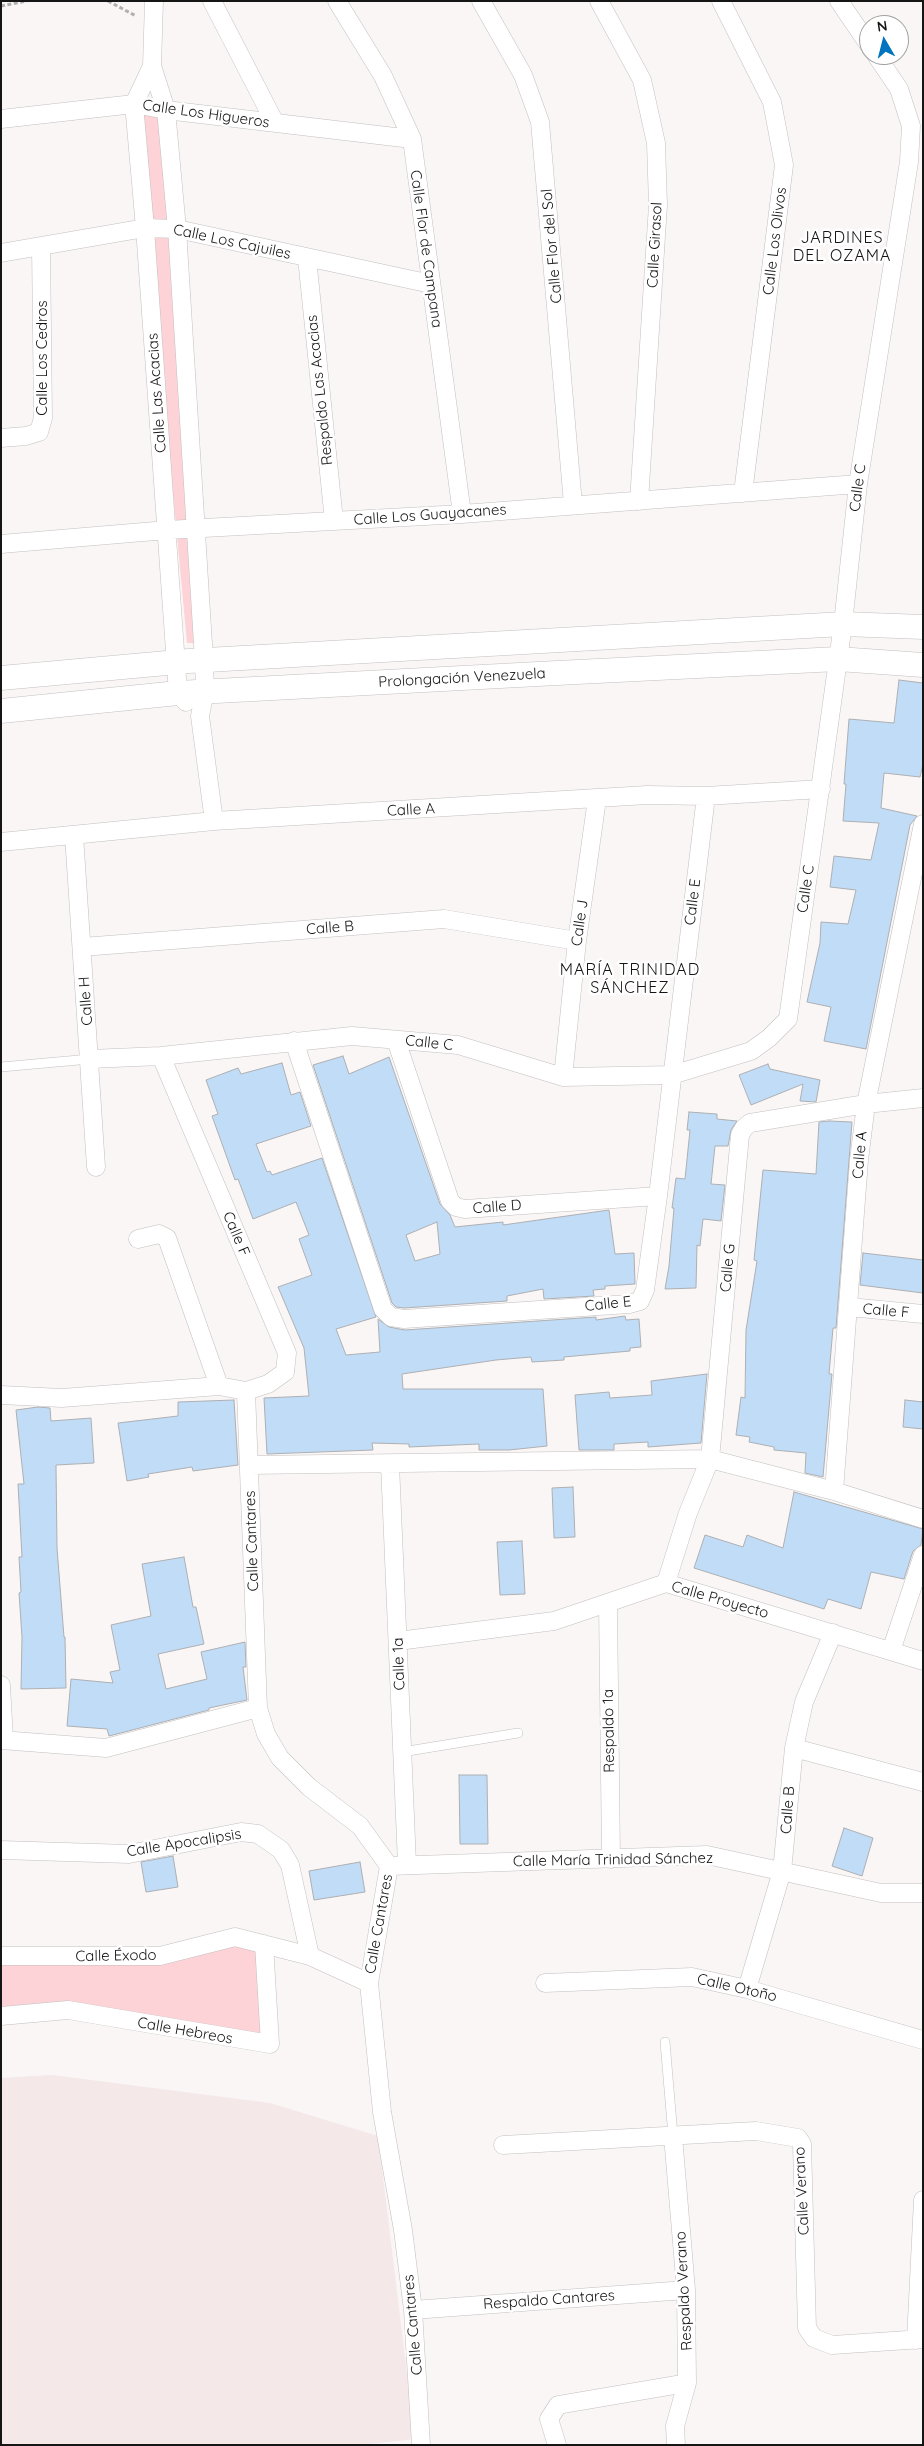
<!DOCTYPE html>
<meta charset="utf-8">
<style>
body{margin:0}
#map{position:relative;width:924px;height:2446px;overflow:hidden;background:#faf6f6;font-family:Quicksand,sans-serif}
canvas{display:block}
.frame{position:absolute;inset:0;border:2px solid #161515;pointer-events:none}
.north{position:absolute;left:859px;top:15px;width:50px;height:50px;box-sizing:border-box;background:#fff;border:1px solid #a2a1a1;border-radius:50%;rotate:352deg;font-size:14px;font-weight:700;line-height:20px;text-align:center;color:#161515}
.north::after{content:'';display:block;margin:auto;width:18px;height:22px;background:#0074be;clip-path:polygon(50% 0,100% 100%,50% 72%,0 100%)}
</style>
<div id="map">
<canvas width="924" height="2446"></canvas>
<div class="frame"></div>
<div class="north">N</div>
</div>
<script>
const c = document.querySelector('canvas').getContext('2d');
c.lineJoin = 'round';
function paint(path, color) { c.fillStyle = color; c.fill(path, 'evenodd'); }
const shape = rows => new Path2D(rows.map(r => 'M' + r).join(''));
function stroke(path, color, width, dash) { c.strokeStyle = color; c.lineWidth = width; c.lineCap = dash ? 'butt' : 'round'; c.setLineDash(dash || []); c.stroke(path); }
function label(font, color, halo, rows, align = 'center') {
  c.font = font + ' Quicksand,sans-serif'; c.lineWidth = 5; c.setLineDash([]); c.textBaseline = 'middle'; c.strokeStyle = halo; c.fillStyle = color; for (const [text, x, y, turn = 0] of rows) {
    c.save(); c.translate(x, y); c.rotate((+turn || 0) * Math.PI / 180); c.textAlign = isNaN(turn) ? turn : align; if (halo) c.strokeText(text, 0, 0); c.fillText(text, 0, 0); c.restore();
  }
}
paint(shape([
 [52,2075,270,2103,378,2136,415,2439,361,2445,1,2445,1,2078]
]), '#f4e8e9');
paint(shape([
 [137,108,163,109,209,643,187,643],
 [234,1940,260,1947,269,2043,68,2005,1,2014,1,1960,158,1961]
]), '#fdd3d7');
const building = shape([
 [899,680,923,683,923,764,920,777,884,773,881,808,917,816,910,825,866,1049,824,1041,831,1007,807,1002,820,943,821,922,848,924,856,890,830,887,834,856,871,860,879,823,843,821,846,784,844,784,849,719,894,723,899,680],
 [343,1056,349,1074,389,1057,440,1204,450,1215,455,1227,503,1222,503,1225,609,1210,615,1254,634,1253,635,1284,605,1286,605,1289,593,1290,594,1296,544,1299,543,1289,507,1296,507,1301,404,1308,396,1307,392,1303,313,1065,343,1056],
 [437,1222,440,1254,415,1261,406,1235,437,1222],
 [282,1063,291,1095,300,1092,311,1126,256,1144,267,1172,270,1171,272,1175,322,1158,376,1317,336,1329,346,1355,380,1352,378,1319,389,1327,405,1330,596,1317,596,1320,625,1316,626,1320,639,1319,641,1347,630,1348,630,1351,564,1357,564,1360,532,1362,531,1357,496,1360,402,1374,403,1389,543,1389,547,1446,509,1450,479,1450,479,1444,409,1447,409,1444,372,1443,373,1450,267,1454,264,1398,309,1396,304,1348,278,1287,312,1275,299,1239,309,1235,296,1202,253,1219,238,1179,235,1180,212,1116,218,1114,206,1080,238,1068,241,1074,282,1063],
 [768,1064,770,1069,820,1080,816,1102,800,1101,803,1084,751,1105,739,1075,768,1064],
 [689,1112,717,1114,717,1119,737,1121,731,1130,728,1146,715,1146,711,1184,725,1185,721,1221,703,1219,700,1246,697,1245,696,1288,665,1289,669,1266,674,1208,672,1208,676,1178,685,1179,690,1130,687,1130,689,1112],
 [829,1121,852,1122,836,1328,833,1328,829,1374,832,1374,823,1477,805,1473,806,1453,774,1450,774,1447,749,1442,750,1437,736,1435,741,1397,745,1398,746,1330,757,1261,754,1260,763,1170,816,1174,819,1122,829,1121],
 [863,1253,923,1260,923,1293,860,1285,863,1253],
 [707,1374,701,1443,648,1447,648,1442,614,1444,614,1450,579,1450,575,1395,609,1392,610,1398,652,1395,651,1381,707,1374],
 [234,1400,238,1465,193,1471,192,1467,148,1474,149,1477,127,1481,118,1423,178,1416,178,1402,234,1400],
 [905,1400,923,1402,923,1429,903,1427,905,1400],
 [38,1407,50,1408,51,1421,91,1418,94,1463,56,1465,57,1548,64,1637,65,1637,66,1688,21,1689,22,1637,19,1593,21,1592,19,1557,22,1557,18,1484,24,1484,16,1410,38,1407],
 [573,1487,575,1537,554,1538,552,1488,573,1487],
 [794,1492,923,1529,921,1545,913,1551,904,1579,871,1572,861,1609,828,1599,824,1609,694,1568,705,1535,743,1547,747,1535,783,1548,794,1492],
 [522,1541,525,1594,500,1595,497,1542,522,1541],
 [184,1557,193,1607,196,1607,204,1644,158,1654,166,1689,207,1679,201,1652,245,1642,246,1667,243,1667,247,1700,209,1708,209,1710,109,1736,107,1729,67,1726,71,1679,113,1683,110,1672,120,1670,111,1625,151,1616,142,1564,184,1557],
 [459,1775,487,1775,488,1844,460,1844,459,1775],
 [844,1828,873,1838,862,1876,832,1866,844,1828],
 [173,1856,178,1887,146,1892,141,1862,173,1856],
 [360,1862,365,1892,314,1900,309,1871,360,1862]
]);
paint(building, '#c1dcf6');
stroke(building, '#adafb2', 1);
const lane = shape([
 [1,1067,90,1059],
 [402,1752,518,1733],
 [665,2042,673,2136]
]);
const street = shape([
 [154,1,152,66,166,110,177,229,204,660,205,691,200,716,214,821],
 [212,1,275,123],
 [337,1,383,76,412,139,462,514],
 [481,1,523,75,540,122,573,504],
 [599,1,642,80,656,143,658,205,639,501],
 [721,1,772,102,784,165,743,493],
 [839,1,869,45],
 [152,66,134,104,145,228,178,693,186,702],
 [1,119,134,104,166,110,412,139],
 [1,253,145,228,177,229,431,284],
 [307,258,334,521],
 [1,438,26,436,39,432,43,418,41,246],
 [1,544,167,530,462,514,858,484],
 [74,835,96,1167],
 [1,842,214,821,647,795,706,796,821,789],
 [82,947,444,919,577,941],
 [396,1040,450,1201,456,1207,465,1209,658,1196],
 [294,1041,383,1309,391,1317,404,1319,629,1304,640,1301,645,1290,658,1196,706,796],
 [161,1056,287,1353,285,1372,268,1384,246,1391],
 [90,1059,161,1056,352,1036,458,1045,563,1077,672,1075,751,1051,769,1038,788,1019,843,624,858,484,909,162,911,126,899,89,876,55],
 [563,1077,577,941,597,799],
 [138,1239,159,1234,167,1238,219,1386],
 [849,1307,923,1314],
 [246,1391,258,1708,266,1734,280,1758,309,1787,360,1826,389,1866,369,1983,382,2112,403,2230,413,2310,421,2445],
 [1,1395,62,1398,219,1386,246,1391],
 [390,1464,407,1864],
 [249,1465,710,1459,834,1491,923,1519],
 [834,1491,859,1160,866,1104,923,824],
 [666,1583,688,1513,710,1459,740,1135,744,1128,750,1123,866,1104,923,1098],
 [608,1603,611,1859],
 [398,1641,554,1621,666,1583,923,1661],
 [891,1651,923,1555],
 [1,1685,4,1740],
 [1,1740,106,1748,258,1708],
 [794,1748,923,1782],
 [1,1850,129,1854,241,1832,258,1834,281,1850,290,1865,310,1956],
 [389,1866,707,1855,881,1893,923,1893],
 [1,1956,160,1956,235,1937,310,1956,369,1983],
 [545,1983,692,1977,747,1989,923,2040],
 [747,1989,782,1871,794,1748,804,1702,833,1633],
 [1,2016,68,2010,270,2044,264,1944],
 [673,2136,686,2290,687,2383,675,2426,676,2445],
 [503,2145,756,2131,798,2138,802,2144,807,2328,814,2338,832,2345,923,2339],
 [413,2310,686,2290],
 [916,2340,923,2200],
 [557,2445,549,2419,558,2405,687,2383]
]);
const secondary = shape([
 [1,678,189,661,843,624,923,627],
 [1,711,178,693,557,673,838,659,923,665]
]);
stroke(lane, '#c3bfbf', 10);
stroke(street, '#c3bfbf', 19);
stroke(secondary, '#c3bfbf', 25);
stroke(shape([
 [108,1,136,16],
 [1,6,27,1]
]), '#b2afaf', 3, [4, 2.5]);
stroke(lane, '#fff', 9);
stroke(street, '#fff', 18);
stroke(secondary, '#fff', 24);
label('15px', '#161515', '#fff', [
 ["Calle Los Higueros",206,114,8],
 ["Calle Los Olivos",775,241,-83],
 ["Calle Los Cajuiles",232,242,12],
 ["Calle Girasol",655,245,-87],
 ["Calle Flor del Sol",552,246,-95],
 ["Calle Flor de Campana",426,249,82],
 ["Calle Los Cedros",42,358,-90],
 ["Respaldo Las Acacias",320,390,-96],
 ["Calle Las Acacias",157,393,-94],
 ["Calle C",858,488,-83],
 ["Calle Los Guayacanes",430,515,-4],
 ["Prolongación Venezuela",462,678,-3],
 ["Calle A",411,810,-3],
 ["Calle C",806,889,-82],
 ["Calle E",693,902,-83],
 ["Calle J",580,923,-82],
 ["Calle B",330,928,-4],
 ["Calle H",86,1001,-94],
 ["Calle C",429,1043,6],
 ["Calle A",860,1155,-85],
 ["Calle D",497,1207,-4],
 ["Calle F",236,1234,67],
 ["Calle G",728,1268,-85],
 ["Calle E",608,1304,-6],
 ["Calle F",886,1311,5],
 ["Calle Cantares",252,1541,-92],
 ["Calle Proyecto",720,1600,16],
 ["Calle 1a",399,1664,-92],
 ["Respaldo 1a",609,1731,-91],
 ["Calle B",788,1810,-86],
 ["Calle Apocalipsis",184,1843,-9],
 ["Calle María Trinidad Sánchez",613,1860,-1],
 ["Calle Cantares",379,1924,-80],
 ["Calle Éxodo",116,1956,-1],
 ["Calle Otoño",737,1988,13],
 ["Calle Hebreos",185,2031,10],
 ["Calle Verano",802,2191,-93],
 ["Respaldo Verano",684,2291,-93],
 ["Respaldo Cantares",549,2300,-4],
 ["Calle Cantares",413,2325,-95]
]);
c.letterSpacing = '1px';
label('16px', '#161515', '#fff', [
 ["JARDINES",842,238],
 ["DEL OZAMA",842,256],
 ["MARÍA TRINIDAD",630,970],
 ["SÁNCHEZ",630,988]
]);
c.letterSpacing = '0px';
</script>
